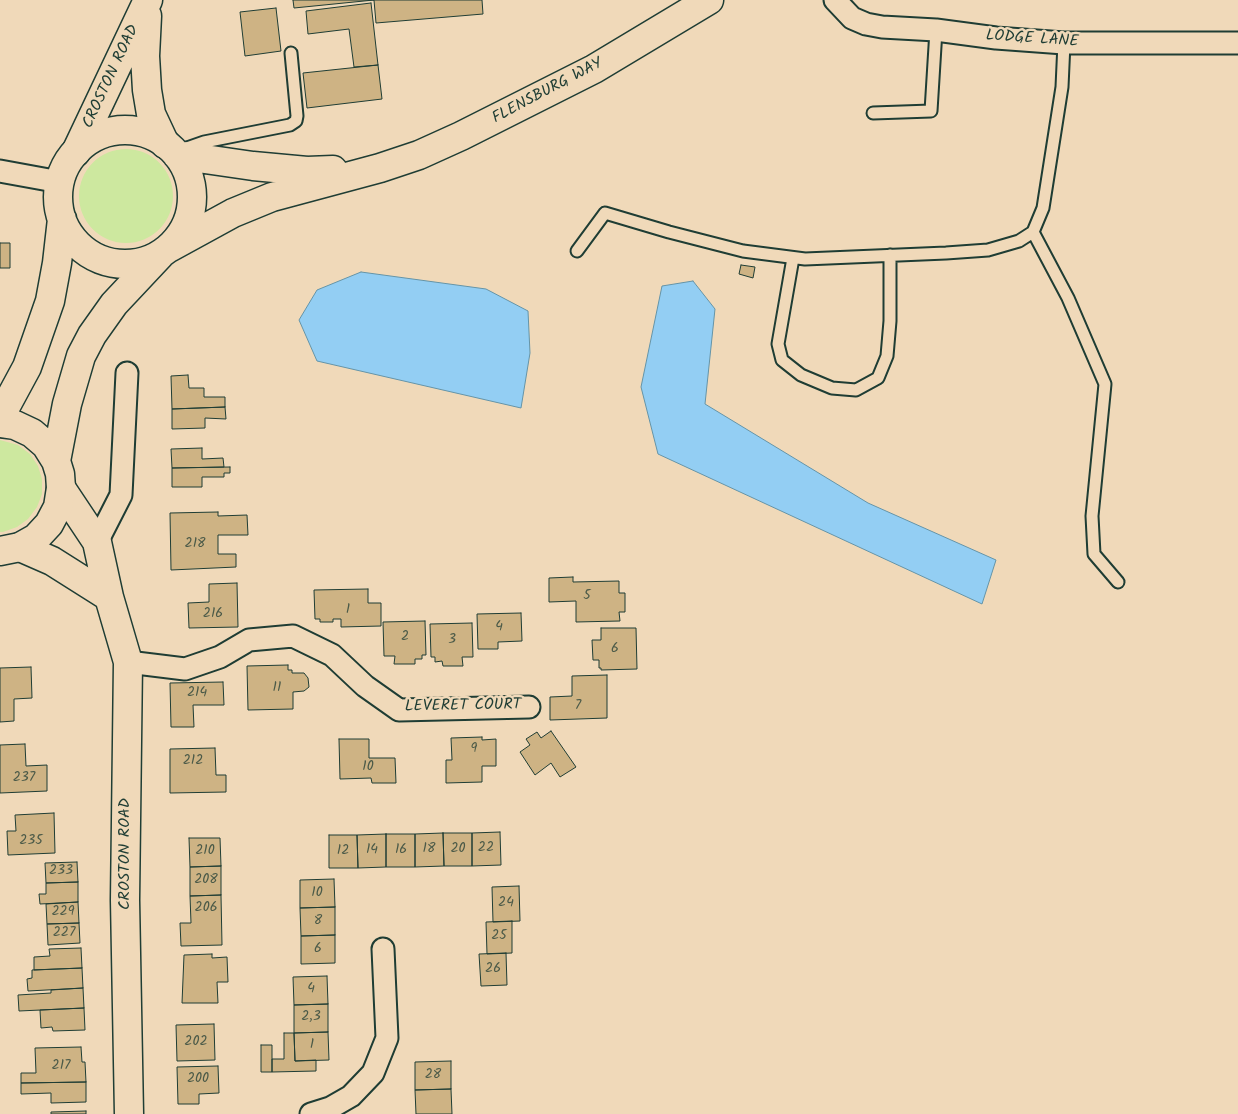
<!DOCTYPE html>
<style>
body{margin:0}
canvas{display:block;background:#f0d9b9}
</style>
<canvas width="1238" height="1114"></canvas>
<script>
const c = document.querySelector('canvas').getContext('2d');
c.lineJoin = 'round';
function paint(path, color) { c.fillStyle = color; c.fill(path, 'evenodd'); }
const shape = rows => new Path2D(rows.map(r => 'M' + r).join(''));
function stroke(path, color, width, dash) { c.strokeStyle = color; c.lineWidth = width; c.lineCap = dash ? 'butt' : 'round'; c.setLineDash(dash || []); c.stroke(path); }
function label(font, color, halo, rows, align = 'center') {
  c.font = font + ' Kalam,sans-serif'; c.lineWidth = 5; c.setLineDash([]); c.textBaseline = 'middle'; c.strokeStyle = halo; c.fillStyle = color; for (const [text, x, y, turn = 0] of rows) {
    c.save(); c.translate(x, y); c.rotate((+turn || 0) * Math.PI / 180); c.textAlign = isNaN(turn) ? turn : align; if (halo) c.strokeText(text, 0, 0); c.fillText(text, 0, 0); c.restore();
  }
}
paint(shape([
 '79 196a47 47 0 1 1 94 0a47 47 0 1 1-94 0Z',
 [0,440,18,445,30,454,38,466,42,479,42,494,37,507,28,519,17,527,3,532,0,532]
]), '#cde89f');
const water = shape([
 [361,272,486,289,528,311,530,353,521,408,317,361,299,320,317,290,361,272],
 [693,281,715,309,705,404,868,503,996,560,982,604,658,454,641,387,662,286,693,281]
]);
paint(water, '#93cef3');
stroke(water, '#6594a7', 1);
const building = shape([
 [293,0,374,0,294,8,293,0],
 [374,0,482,0,483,14,376,23,374,0],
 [371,3,378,65,354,67,349,29,308,34,306,11,371,3],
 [276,8,281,51,245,56,240,12,276,8],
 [378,65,382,99,307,108,303,73,378,65],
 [0,243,10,243,10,268,0,268,0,243],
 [741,265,755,267,753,278,739,274,741,265],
 [188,375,189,388,204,388,204,397,225,397,225,407,172,409,171,376,188,375],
 [225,407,226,419,205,418,205,428,172,429,172,409,225,407],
 [202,448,202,459,223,458,224,467,172,468,171,449,202,448],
 [230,467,230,473,224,473,224,477,202,477,202,487,172,487,172,468,230,467],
 [218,512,218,516,247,515,248,535,218,535,218,554,236,554,236,567,171,570,170,513,218,512],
 [573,577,573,582,619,581,619,593,625,593,625,612,619,612,620,621,576,622,576,601,549,602,549,578,573,577],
 [237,583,238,627,189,628,188,603,209,602,209,584,237,583],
 [368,589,368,603,381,603,381,626,341,627,341,619,333,619,333,622,320,622,320,619,315,619,314,590,368,589],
 [521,613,522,641,498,642,498,649,478,649,477,614,521,613],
 [425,621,426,655,422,655,422,659,415,659,415,664,394,664,395,656,384,656,383,622,425,621],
 [472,623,473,657,462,657,463,666,443,666,442,661,435,662,435,657,431,657,430,624,472,623],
 [601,628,636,628,637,669,601,670,601,668,599,668,599,660,593,660,592,640,601,640,601,628],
 [288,665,288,670,292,670,292,673,304,673,308,678,309,687,304,691,293,692,293,709,248,710,247,666,288,665],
 [31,667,32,698,14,699,14,721,0,722,0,668,31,667],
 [607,675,607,718,550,720,550,697,572,696,572,676,607,675],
 [223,682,224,705,193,705,194,727,171,727,170,683,223,682],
 [551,731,576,767,560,777,551,763,535,775,520,752,530,745,526,739,537,732,541,738,551,731],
 [482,737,482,740,496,739,496,766,482,766,482,782,446,783,446,760,452,760,451,738,482,737],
 [339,739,369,739,369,758,395,758,396,783,372,783,371,778,340,779,339,739],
 [25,744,26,766,47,765,47,791,0,793,0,745,25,744],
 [215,748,216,775,226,775,226,792,170,793,170,749,215,748],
 [54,813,55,853,8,855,7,831,16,831,15,815,54,813],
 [500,832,501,865,472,866,472,833,500,832],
 [443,833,444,866,415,867,415,834,443,833],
 [443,833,472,833,472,866,444,866,443,833],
 [386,834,386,867,358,868,357,835,386,834],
 [386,834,415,834,415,867,386,867,386,834],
 [329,835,357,835,358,868,329,868,329,835],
 [189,838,220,838,221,866,190,867,189,838],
 [77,862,78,882,46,883,45,863,77,862],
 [221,866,221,895,190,896,190,867,221,866],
 [334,879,335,907,300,908,300,880,334,879],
 [78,882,78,902,40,904,39,894,46,894,46,883,78,882],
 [519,886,520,921,493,922,492,887,519,886],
 [221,895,222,945,181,946,180,923,191,923,190,896,221,895],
 [78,902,79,923,47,924,46,904,78,902],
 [335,907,335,935,301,936,300,908,335,907],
 [512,921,512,953,487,954,486,922,512,921],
 [79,923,80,943,48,945,47,924,79,923],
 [335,935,335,963,301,964,301,936,335,935],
 [81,948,82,968,34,970,34,957,50,956,49,949,81,948],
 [506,953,507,985,481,986,479,954,506,953],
 [212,954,212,958,227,957,228,982,217,982,218,1003,182,1003,184,955,212,954],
 [82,968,83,988,28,991,27,979,32,978,32,970,82,968],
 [327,976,328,1004,294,1005,293,977,327,976],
 [83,988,84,1008,19,1011,18,995,51,993,51,990,83,988],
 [328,1004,328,1032,294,1033,294,1005,328,1004],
 [84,1008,85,1030,53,1031,52,1027,41,1028,40,1010,84,1008],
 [214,1024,215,1060,177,1061,176,1025,214,1024],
 [328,1032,329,1060,295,1061,294,1033,328,1032],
 [284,1033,294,1033,295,1061,316,1060,316,1071,272,1072,272,1059,284,1059,284,1033],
 [261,1045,272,1045,272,1072,261,1072,261,1045],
 [81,1047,82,1062,85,1062,86,1082,21,1083,21,1073,36,1073,35,1048,81,1047],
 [451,1061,451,1089,415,1090,415,1062,451,1061],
 [218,1066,219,1093,199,1094,199,1104,178,1104,177,1067,218,1066],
 [86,1082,86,1102,51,1103,51,1093,21,1094,21,1083,86,1082],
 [451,1089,452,1114,416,1114,415,1090,451,1089],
 [86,1111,86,1114,51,1114,51,1112,86,1111]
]);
paint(building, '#ceb384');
stroke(building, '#1f3d34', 1);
const lane = shape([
 [873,113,931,111,936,30],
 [184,149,204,142,290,125,296,121,297,116,291,53],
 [1033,232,1068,298,1105,384,1092,516,1094,554,1118,582],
 [577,251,605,213,669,232,743,251,805,259,946,253,988,250,1019,241,1033,232,1043,208,1062,87,1064,43],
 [793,258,778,344,782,360,801,375,832,388,856,390,878,378,887,356,890,321,890,255]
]);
const street = shape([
 [835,0,852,18,866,24,882,27,936,30,996,38,1064,43,1238,43],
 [0,171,60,182],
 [97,542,121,495,127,373],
 [128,662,185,669,220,657,249,640,293,636,332,655,365,686,399,710,529,707],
 [311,1114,330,1108,351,1096,373,1073,387,1038,383,949]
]);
const secondary = shape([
 [147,16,145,56,147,90,151,114,165,144],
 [76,152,148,0],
 [61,488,97,542,109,597,128,662,125,900,129,1114],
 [20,547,52,561,109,597]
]);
const highway = shape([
 '58 197a67 67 0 1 1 134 0a67 67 0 1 1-134 0Z',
 [177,155,253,166,307,171,333,170],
 [169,248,233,213,272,197,380,168,419,155,461,136,594,69,709,0],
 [0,417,27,367,50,301,57,263,62,219],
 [0,423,15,425,32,433,46,445,56,461,60,474,61,488,58,507,49,524,36,538,20,547,0,551],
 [56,461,67,404,81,356,92,335,114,304,160,255]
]);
stroke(lane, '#1f3d34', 15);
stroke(street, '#1f3d34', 25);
stroke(secondary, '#1f3d34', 31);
stroke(highway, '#1f3d34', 31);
stroke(lane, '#f0d9b9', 11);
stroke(street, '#f0d9b9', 21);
stroke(secondary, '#f0d9b9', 28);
stroke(highway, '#f0d9b9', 28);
label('14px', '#4b5a48', null, [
 ["218",195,545],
 ["5",587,597],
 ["1",348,611],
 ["216",213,615],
 ["4",499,628],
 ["2",405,638],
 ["3",452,641],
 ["6",615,650],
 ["11",277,689],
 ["214",197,694],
 ["7",578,707],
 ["9",474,750],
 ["212",193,762],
 ["10",368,768],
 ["237",24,779],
 ["235",31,842],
 ["22",486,849],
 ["18",429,850],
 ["20",458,850],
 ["14",372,851],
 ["16",401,851],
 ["210",205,852],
 ["12",343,852],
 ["233",61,872],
 ["208",206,881],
 ["10",317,894],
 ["24",506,904],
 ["206",206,909],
 ["229",63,913],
 ["8",318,922],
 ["227",64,934],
 ["25",499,937],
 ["6",318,950],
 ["26",493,970],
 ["4",311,990],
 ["2,3",311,1018],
 ["202",196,1043],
 ["1",312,1046],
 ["217",61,1067],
 ["28",433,1076],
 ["200",198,1080]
]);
label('16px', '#1f3d34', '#f0d9b9', [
 ["LODGE LANE",1032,40,4],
 ["CROSTON ROAD",112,77,-65],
 ["FLENSBURG WAY",548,92,-28],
 ["LEVERET COURT",463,707,-1],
 ["CROSTON ROAD",126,854,-90]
]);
</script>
